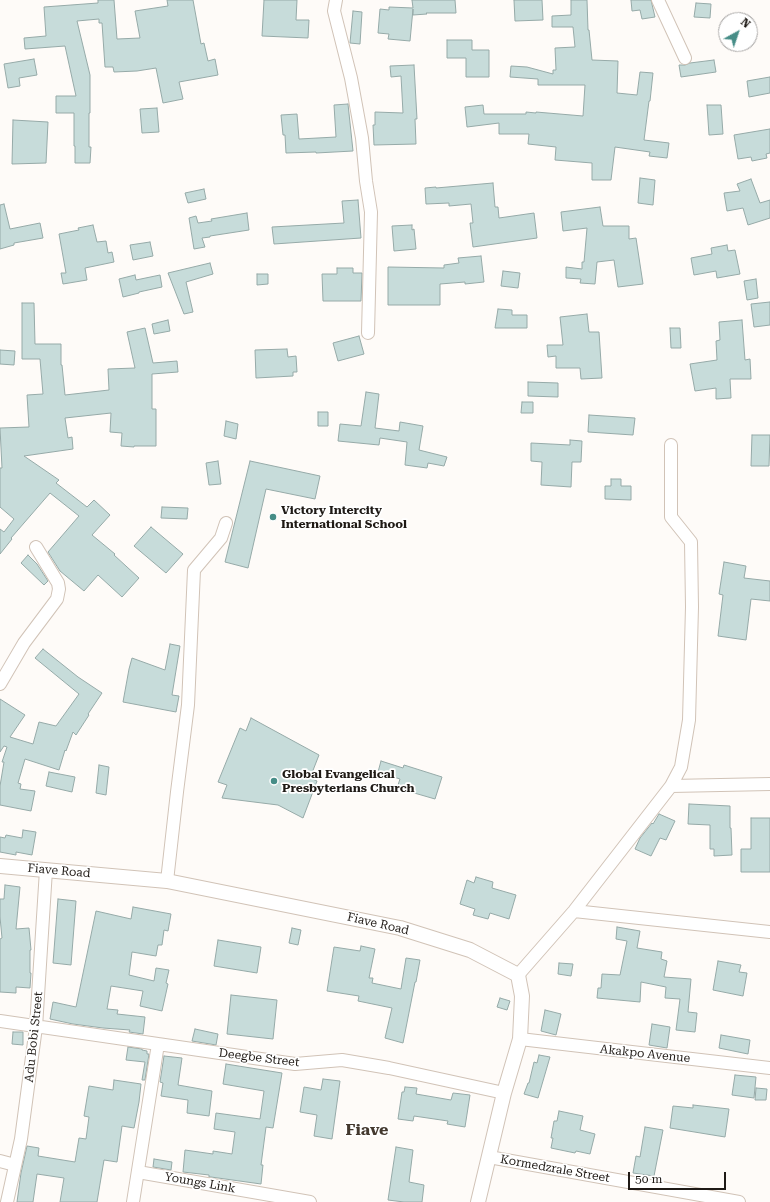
<!DOCTYPE html>
<style>
body{margin:0}
#map{position:relative;width:770px;height:1202px;overflow:hidden;background:#fefbf8;font-family:"Roboto Serif",serif}
canvas{display:block}
.north{position:absolute;left:718px;top:12px;width:40px;height:40px;box-sizing:border-box;background:#fff;border:1px solid #a5a3a2;border-radius:50%;rotate:40deg;font-size:11px;font-weight:700;line-height:16px;text-align:center;color:#1f1a16}
.north::after{content:'';display:block;margin:auto;width:14px;height:18px;background:#468d87;clip-path:polygon(50% 0,100% 100%,50% 72%,0 100%)}
.scale{position:absolute;left:628px;top:1172px;width:98px;height:18px;box-sizing:border-box;border:2px solid #1f1a16;border-top:0;padding-left:5px;font-size:12px;line-height:14px;white-space:nowrap;color:#1f1a16;-webkit-text-stroke:3px #fff;paint-order:stroke}
</style>
<div id="map">
<canvas width="770" height="1202"></canvas>
<div class="north">N</div>
<div class="scale">50 m</div>
</div>
<script>
const c = document.querySelector('canvas').getContext('2d');
c.lineJoin = 'round';
function paint(path, color) { c.fillStyle = color; c.fill(path, 'evenodd'); }
const shape = rows => new Path2D(rows.map(r => 'M' + r).join(''));
function stroke(path, color, width, dash) { c.strokeStyle = color; c.lineWidth = width; c.lineCap = dash ? 'butt' : 'round'; c.setLineDash(dash || []); c.stroke(path); }
function label(font, color, halo, rows, align = 'center') {
  c.font = font + ' "Roboto Serif",serif'; c.lineWidth = 3.5; c.setLineDash([]); c.textBaseline = 'middle'; c.strokeStyle = halo; c.fillStyle = color; for (const [text, x, y, turn = 0] of rows) {
    c.save(); c.translate(x, y); c.rotate((+turn || 0) * Math.PI / 180); c.textAlign = isNaN(turn) ? turn : align; if (halo) c.strokeText(text, 0, 0); c.fillText(text, 0, 0); c.restore();
  }
}
const building = shape([
 [98,0,114,0,117,39,140,38,135,11,168,6,167,0,193,0,201,44,204,43,208,61,215,59,218,75,179,82,183,99,163,103,156,68,137,71,114,72,113,67,105,67,102,23,99,23,99,19,77,21,90,75,90,113,89,113,89,147,91,147,90,163,75,163,75,146,74,146,74,113,56,113,56,96,76,96,65,46,25,49,24,38,46,36,44,7,98,3,98,0],
 [264,0,297,0,296,20,309,20,308,38,262,36,264,0],
 [412,0,455,0,456,13,426,13,427,14,413,15,413,9,410,41,388,39,389,34,378,33,380,9,389,10,389,7,413,8,412,0],
 [514,0,542,0,543,20,515,21,514,0],
 [571,0,587,0,588,30,589,30,592,60,618,61,617,93,637,95,640,72,653,73,650,101,649,101,644,140,669,143,667,158,649,156,650,152,615,147,611,180,592,180,592,163,555,160,556,147,528,144,529,134,499,134,499,123,467,127,465,107,483,105,484,114,526,114,526,112,536,113,536,112,583,116,585,85,538,85,538,79,510,77,511,66,527,67,553,74,553,70,556,70,555,48,575,47,573,27,552,27,552,16,571,15,571,0],
 [631,0,651,0,655,17,642,19,640,10,632,11,631,0],
 [696,3,711,4,710,18,694,17,696,3],
 [353,11,362,12,360,44,350,43,353,11],
 [447,40,472,40,472,50,489,50,489,77,466,77,466,58,447,58,447,40],
 [34,59,37,75,19,78,20,86,8,88,4,64,34,59],
 [714,60,716,72,681,77,679,65,685,65,690,63,714,60],
 [414,65,417,119,415,119,416,144,374,145,373,125,375,125,375,112,403,113,401,76,391,77,390,66,414,65],
 [770,77,770,93,749,97,747,81,770,77],
 [348,104,353,151,316,153,316,152,286,153,285,135,283,135,281,115,297,114,299,139,336,137,334,105,348,104],
 [707,105,721,105,723,134,709,135,707,105],
 [157,108,159,132,142,133,140,109,157,108],
 [13,120,48,122,46,163,12,164,13,120],
 [770,129,770,153,766,154,767,158,752,161,751,157,738,159,734,135,770,129],
 [640,178,655,180,653,205,638,203,640,178],
 [751,179,760,203,770,200,770,218,748,225,743,208,727,211,724,193,740,191,737,184,751,179],
 [493,183,495,207,498,207,499,218,534,213,537,238,473,247,470,223,473,223,471,204,449,206,449,203,426,204,425,188,436,187,436,188,493,183],
 [204,189,206,199,188,203,185,193,204,189],
 [358,200,361,238,274,244,272,227,344,223,342,201,358,200],
 [4,204,10,229,40,223,43,238,14,243,14,245,0,249,0,205,4,204],
 [600,207,603,226,629,226,629,239,636,238,643,284,618,287,614,260,597,262,595,284,580,283,581,279,566,278,566,267,582,269,582,262,584,262,587,228,563,231,561,212,600,207],
 [247,213,249,230,210,236,210,237,202,238,205,247,194,249,189,218,196,216,198,223,212,221,211,219,247,213],
 [93,225,97,242,106,241,108,253,112,252,114,262,85,268,87,280,63,284,61,273,66,273,59,234,79,230,78,228,93,225],
 [412,225,412,230,414,229,416,249,394,251,392,226,412,225],
 [150,242,153,256,133,260,130,245,150,242],
 [727,245,728,251,735,250,740,274,717,278,716,271,694,275,691,258,712,254,711,248,727,245],
 [481,256,484,282,465,284,465,282,440,284,440,305,388,305,388,267,444,268,444,265,459,263,458,258,481,256],
 [210,263,213,274,186,282,193,312,184,314,168,273,210,263],
 [337,268,353,268,353,273,362,273,361,301,323,301,322,274,337,274,337,268],
 [503,271,520,273,518,288,501,286,503,271],
 [257,274,268,274,268,284,257,285,257,274],
 [135,275,136,280,160,275,162,287,139,292,139,293,123,297,119,279,135,275],
 [756,279,758,298,747,300,744,281,756,279],
 [770,302,770,325,754,327,751,304,770,302],
 [22,303,34,303,35,344,61,344,61,365,62,365,65,395,109,390,108,369,135,368,127,332,145,328,153,363,177,361,178,372,152,374,152,409,156,409,156,446,134,446,134,447,121,446,122,433,110,432,111,413,65,418,68,438,72,437,73,449,24,456,59,480,56,483,87,507,94,500,110,515,92,535,115,554,114,555,139,578,122,597,98,575,84,591,60,571,48,552,79,516,50,493,11,538,12,539,0,554,0,529,4,532,14,519,0,507,0,468,2,468,0,428,29,427,27,395,43,394,40,359,22,359,22,303],
 [498,309,512,310,512,315,527,315,527,328,495,328,498,309],
 [587,314,589,332,599,332,602,378,581,379,580,368,556,368,556,356,548,357,547,345,563,345,560,317,587,314],
 [168,320,170,331,154,334,152,324,168,320],
 [742,320,745,360,750,359,751,379,730,379,731,398,716,399,716,388,695,391,690,364,717,360,716,341,720,340,719,322,742,320],
 [670,328,680,328,681,348,671,348,670,328],
 [359,336,364,354,338,361,333,343,359,336],
 [287,349,288,357,296,356,297,372,293,372,293,376,256,378,255,350,287,349],
 [0,350,15,351,14,365,0,364,0,350],
 [528,382,558,383,558,397,528,396,528,382],
 [366,392,379,394,375,428,399,431,400,422,423,426,419,450,447,457,444,466,428,463,427,468,405,465,407,442,380,438,379,445,338,441,340,424,361,426,366,392],
 [522,402,533,402,533,413,521,413,522,402],
 [318,412,328,412,328,426,318,426,318,412],
 [589,415,635,418,633,435,588,432,589,415],
 [226,421,238,424,236,439,224,436,226,421],
 [752,435,770,435,769,466,751,466,752,435],
 [570,440,582,441,581,462,572,462,571,487,541,485,542,462,531,461,531,443,570,445,570,440],
 [218,461,221,484,209,485,206,463,218,461],
 [250,461,320,476,315,499,266,489,248,568,225,562,250,461],
 [611,479,621,479,621,486,631,486,631,500,605,499,605,486,611,486,611,479],
 [162,507,188,508,187,519,161,518,162,507],
 [151,527,183,554,166,573,134,546,151,527],
 [28,555,37,564,48,581,44,585,21,563,28,555],
 [724,562,746,566,744,578,770,581,770,601,751,599,746,640,718,636,723,595,719,594,724,562],
 [170,644,180,646,172,695,179,696,176,712,123,702,129,669,132,658,165,670,170,644],
 [43,649,78,677,102,693,88,714,89,715,76,735,73,732,66,751,65,750,59,770,25,759,18,783,21,784,20,789,35,791,31,811,0,805,0,786,4,762,2,762,7,747,4,746,0,752,0,699,25,715,10,737,33,744,39,722,56,726,79,694,35,658,43,649],
 [251,718,319,755,310,778,317,781,303,818,278,805,222,798,227,785,218,782,240,728,246,731,251,718],
 [381,761,403,768,404,765,442,777,435,799,397,788,400,779,378,772,381,761],
 [99,765,109,767,106,795,96,793,99,765],
 [49,772,75,777,72,792,46,786,49,772],
 [689,804,730,806,730,828,731,828,732,855,714,856,714,849,710,849,710,825,688,824,689,804],
 [659,814,675,821,666,840,660,838,651,856,635,849,640,838,652,823,653,824,659,814],
 [751,818,770,818,770,872,741,872,741,849,751,849,751,818],
 [23,830,36,832,32,855,16,852,16,855,0,852,0,837,5,838,6,835,22,838,23,830],
 [476,877,493,882,492,888,516,895,509,919,490,913,488,919,473,915,475,909,460,904,467,880,474,883,476,877],
 [5,885,20,887,16,929,29,928,31,950,30,950,30,973,31,973,30,988,16,987,16,993,0,992,0,939,2,938,0,917,0,899,4,899,5,885],
 [58,899,76,901,71,965,53,963,58,899],
 [133,907,171,914,168,931,164,930,162,945,158,945,156,956,132,952,129,975,154,981,156,968,169,970,166,983,168,984,162,1011,140,1006,143,991,111,986,107,1009,118,1010,117,1014,145,1017,143,1034,129,1032,130,1030,103,1028,73,1024,50,1019,53,1002,76,1007,96,911,131,919,133,907],
 [617,927,640,931,637,948,662,952,661,959,667,961,664,977,691,979,688,1012,697,1013,695,1032,676,1030,680,999,665,998,666,987,641,982,640,1002,597,998,598,988,601,988,602,974,620,975,627,941,616,939,617,927],
 [292,928,301,930,298,945,289,943,292,928],
 [218,940,261,947,257,973,214,966,218,940],
 [361,946,375,949,369,978,373,978,372,983,401,989,406,958,420,960,416,982,415,982,403,1043,385,1038,392,1008,358,1001,359,996,327,991,334,947,360,951,361,946],
 [718,961,741,965,739,972,747,973,743,996,713,990,718,961],
 [559,963,573,964,571,976,558,974,559,963],
 [231,995,277,1000,273,1039,227,1034,231,995],
 [500,998,510,1001,507,1010,497,1007,500,998],
 [545,1010,561,1014,556,1035,541,1031,545,1010],
 [652,1024,670,1027,667,1048,649,1045,652,1024],
 [195,1029,218,1034,216,1045,192,1041,195,1029],
 [13,1032,23,1032,23,1045,12,1044,13,1032],
 [721,1035,750,1040,748,1054,719,1048,721,1035],
 [128,1047,142,1049,142,1050,147,1051,147,1054,149,1054,145,1080,142,1080,145,1062,126,1060,128,1047],
 [539,1055,550,1057,538,1098,524,1094,528,1083,529,1083,534,1062,537,1063,539,1055],
 [164,1056,182,1058,178,1085,212,1091,209,1116,187,1113,188,1100,161,1096,163,1083,160,1082,164,1056],
 [226,1064,282,1073,273,1128,266,1127,261,1165,263,1165,261,1184,211,1177,209,1177,209,1175,183,1172,185,1150,213,1154,213,1151,232,1154,235,1132,214,1129,216,1113,260,1119,264,1091,223,1084,226,1064],
 [735,1075,756,1077,754,1098,732,1095,735,1075],
 [323,1079,340,1081,332,1139,314,1136,317,1115,300,1112,304,1087,321,1090,323,1079],
 [114,1080,141,1084,139,1102,134,1128,122,1126,117,1162,104,1160,97,1202,60,1202,64,1178,37,1174,33,1202,17,1202,21,1173,27,1146,39,1148,38,1156,75,1162,79,1138,86,1139,89,1117,84,1116,89,1086,113,1090,114,1080],
 [405,1087,417,1088,416,1094,451,1100,453,1093,470,1095,465,1127,447,1124,448,1121,414,1116,413,1121,398,1119,402,1092,404,1092,405,1087],
 [756,1088,767,1089,766,1100,755,1100,756,1088],
 [693,1105,729,1109,725,1137,670,1128,673,1106,693,1108,693,1105],
 [559,1111,583,1116,580,1130,595,1134,590,1154,576,1151,575,1153,551,1148,553,1138,551,1138,554,1121,557,1121,559,1111],
 [645,1127,663,1130,654,1176,633,1173,636,1156,640,1157,645,1127],
 [396,1147,413,1150,409,1182,424,1185,422,1202,404,1202,388,1200,396,1147],
 [154,1159,172,1162,171,1170,153,1167,154,1159]
]);
paint(building, '#c7dcda');
stroke(building, '#96aaa8', 1);
const minor = shape([
 [336,0,334,11,351,78,362,138,366,181,371,212,368,333],
 [658,0,685,58],
 [0,684,24,643,57,599,59,589,58,583,36,547],
 [671,786,770,784],
 [167,881,177,792,188,705,194,570,221,538,226,523],
 [574,911,770,932],
 [518,975,574,911,671,786,681,767,689,720,692,607,691,542,671,517,671,445],
 [0,1021,295,1064,342,1060,389,1068,504,1093],
 [520,1039,770,1068],
 [489,1157,739,1202],
 [0,1161,15,1165],
 [138,1172,310,1202],
 [7,1202,21,1139,36,1027,46,870],
 [133,1202,158,1044]
]);
const tertiary = shape([
 [0,866,167,881,400,928,470,950,518,975,522,996,520,1039,504,1093,478,1202]
]);
stroke(minor, '#d1c3b7', 14);
stroke(tertiary, '#d1c3b7', 16);
stroke(minor, '#fff', 12);
stroke(tertiary, '#fff', 14);
for (const [x, y, r, color] of [
 [273,517,4,"#468d87"],
 [274,781,4,"#468d87"]
]) { const dot = new Path2D(); dot.arc(x, y, r, 0, 2 * Math.PI); c.fillStyle = color; c.fill(dot); stroke(dot, '#fff', 1.5); }
label('bold 12px', '#1f1a16', '#fff', [
 ["Victory Intercity",281,510],
 ["International School",281,524],
 ["Global Evangelical",282,774],
 ["Presbyterians Church",282,788]
], 'left');
label('12px', '#1f1a16', '#fff', [
 ["Fiave Road",59,871,5],
 ["Fiave Road",378,924,13],
 ["Adu Bobi Street",34,1037,-84],
 ["Akakpo Avenue",645,1054,6],
 ["Deegbe Street",259,1058,7],
 ["Kormedzrale Street",555,1169,10],
 ["Youngs Link",200,1183,10]
]);
label('bold 16px', '#44392f', '#fff', [
 ["Fiave",367,1130]
]);
</script>
